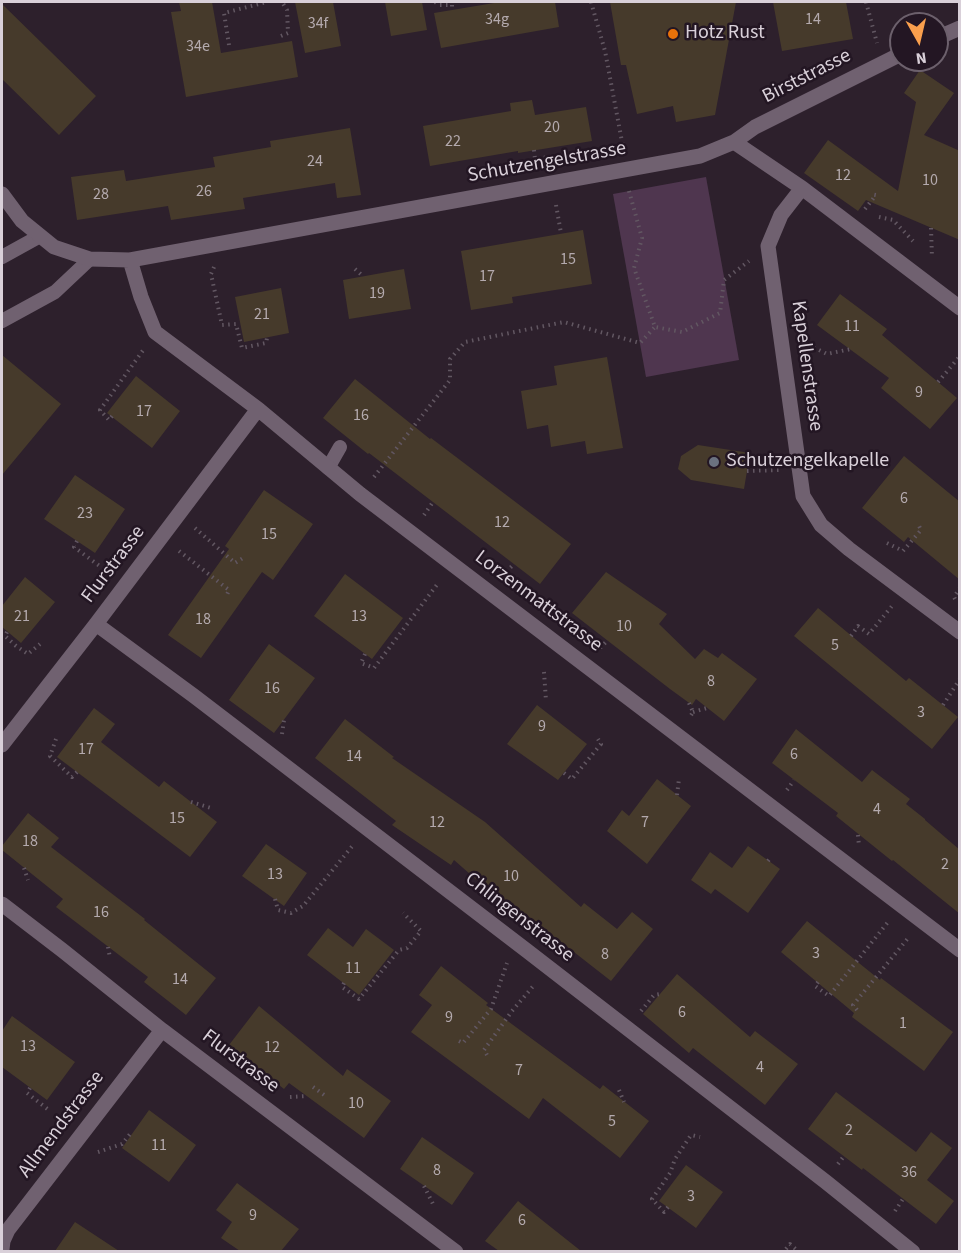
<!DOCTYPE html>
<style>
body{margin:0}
#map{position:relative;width:961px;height:1253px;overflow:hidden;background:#2d202c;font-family:"Source Sans 3",sans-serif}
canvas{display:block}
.frame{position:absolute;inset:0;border:3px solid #d9d0d9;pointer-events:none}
.north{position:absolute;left:889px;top:12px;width:60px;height:60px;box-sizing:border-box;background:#231623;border:2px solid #6c606c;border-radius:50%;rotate:172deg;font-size:16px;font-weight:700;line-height:24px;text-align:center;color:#d9d0d9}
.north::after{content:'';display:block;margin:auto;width:21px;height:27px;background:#f99f4d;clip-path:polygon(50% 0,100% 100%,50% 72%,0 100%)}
</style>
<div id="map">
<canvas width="961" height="1253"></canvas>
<div class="frame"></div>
<div class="north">N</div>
</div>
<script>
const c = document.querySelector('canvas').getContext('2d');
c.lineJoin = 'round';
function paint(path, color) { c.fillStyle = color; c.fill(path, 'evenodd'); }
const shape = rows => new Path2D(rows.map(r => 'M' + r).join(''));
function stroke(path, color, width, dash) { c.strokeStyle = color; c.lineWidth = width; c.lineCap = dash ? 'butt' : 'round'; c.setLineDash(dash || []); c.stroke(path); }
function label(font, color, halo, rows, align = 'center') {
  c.font = font + ' "Source Sans 3",sans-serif'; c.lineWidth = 5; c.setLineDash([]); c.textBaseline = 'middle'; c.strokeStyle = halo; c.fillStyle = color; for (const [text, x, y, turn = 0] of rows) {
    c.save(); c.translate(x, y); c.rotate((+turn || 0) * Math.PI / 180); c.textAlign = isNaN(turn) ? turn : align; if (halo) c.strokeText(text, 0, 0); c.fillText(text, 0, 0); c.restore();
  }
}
paint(shape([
 [706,177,739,360,646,377,613,194]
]), '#4f364f');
paint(shape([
 [179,2,212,2,221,53,292,41,298,77,186,97,171,12,181,11],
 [295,2,333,2,341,46,305,53],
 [385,2,422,2,427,30,391,36],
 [500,2,555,2,559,27,441,48,434,13],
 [610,2,736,2,715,115,676,122,673,106,637,114,626,65,621,65],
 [773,2,846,2,853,39,782,51],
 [2,4,96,96,59,135,2,79],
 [920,70,954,93,924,135,960,151,960,240,866,200,858,211,804,173,828,140,898,191,916,102,904,93],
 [532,100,535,115,586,107,592,141,518,153,518,151,430,166,423,126,511,111,510,103],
 [350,128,361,195,337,198,335,183,243,198,245,209,171,220,168,206,77,220,71,177,124,170,126,181,215,167,213,157,271,147,270,141],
 [583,230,592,284,512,297,513,303,471,310,461,251],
 [404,269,411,309,349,319,343,280],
 [281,288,289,333,244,342,235,297],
 [840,294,887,329,882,335,957,398,930,429,881,388,889,378,817,325],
 [2,355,61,404,2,475],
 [607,357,623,448,587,454,585,441,551,447,548,425,527,429,521,391,557,385,554,366],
 [136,376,180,411,152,448,107,413],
 [355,379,430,439,431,438,571,544,540,584,369,453,368,454,323,418],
 [698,445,750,453,744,489,691,480,678,469,681,456],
 [904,456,960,502,960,580,908,537,904,542,862,508],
 [75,475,125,509,95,553,44,519],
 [264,490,313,524,273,580,262,572,201,658,168,635,229,549,225,546],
 [606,572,667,614,659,624,695,659,704,649,718,658,722,653,757,679,724,721,696,699,692,705,670,689,572,613],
 [345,574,403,618,372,659,314,616],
 [25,577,55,602,21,643,2,627,2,606],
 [818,608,906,681,909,678,958,717,932,749,794,636],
 [269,644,315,678,274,733,229,700],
 [537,705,587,744,558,780,507,744],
 [94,708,115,724,101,742,159,787,164,781,217,822,190,857,57,757],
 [345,719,394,757,392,758,485,822,581,907,584,903,617,929,632,912,653,929,611,981,524,913,520,918,454,860,451,865,392,825,396,821,315,758],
 [796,729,862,782,872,770,910,799,906,804,925,819,925,820,960,850,960,914,893,860,892,861,836,816,838,813,772,763],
 [657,779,691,806,647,864,607,831,622,810,629,816],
 [28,813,59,838,51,847,145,919,144,920,216,978,186,1015,144,982,148,977,56,907,63,899,2,850,2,846],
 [266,844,307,873,284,906,242,876],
 [748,846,780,869,748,913,715,889,711,894,691,880,710,852,732,868],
 [807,921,880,980,881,978,953,1032,924,1071,852,1017,854,1013,781,952],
 [328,928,353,947,366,929,394,950,359,995,307,955],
 [441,966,488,1003,486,1005,600,1089,603,1085,649,1121,620,1158,543,1098,529,1119,411,1032,432,1005,419,995],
 [677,974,750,1037,755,1031,798,1064,765,1105,693,1048,689,1053,643,1014],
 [259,1006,343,1076,347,1069,391,1101,364,1138,289,1083,284,1089,229,1045],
 [12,1016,75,1062,47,1100,2,1067,2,1031],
 [836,1092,916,1152,931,1132,952,1148,927,1180,954,1201,936,1224,863,1168,862,1170,808,1129],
 [149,1110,196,1145,169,1182,122,1148],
 [422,1137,474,1173,452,1205,400,1169],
 [686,1165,723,1192,696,1228,659,1201],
 [237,1183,299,1229,281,1251,240,1251,221,1238,232,1222,216,1210],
 [518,1201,581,1251,499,1251,485,1241],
 [75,1222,119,1251,55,1251]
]), '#463a2b');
stroke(shape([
 [435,2,439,5,452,5,452,10],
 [591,2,605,51,623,147],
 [866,2,877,43],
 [281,36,288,33,287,10,282,2],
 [229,45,224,13,267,2],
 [534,150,535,159,570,154],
 [629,191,642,238,634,268,655,327,682,332,720,313,724,280,749,261],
 [556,205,561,233],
 [865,209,876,195,871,194],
 [879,217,893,220,913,241],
 [931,228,932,258],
 [214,267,211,274,222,325,236,324,242,348,266,343,267,338],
 [355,269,364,277],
 [803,342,827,354,851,349],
 [938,382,960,356],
 [112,416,109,420,100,410,144,349],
 [747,471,779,470],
 [374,477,450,380,450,359,465,342,564,322,640,343,655,327],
 [424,515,433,502],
 [195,528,235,563,243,558],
 [77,541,74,547,109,573],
 [887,543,903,551,921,530,918,524],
 [179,551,229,590,226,597],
 [502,576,514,564],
 [955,599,954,597,960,588],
 [7,632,5,636,16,646,28,654,40,644],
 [851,636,858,626,869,634,892,606],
 [600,646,601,647,608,640],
 [365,654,361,663,374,668,439,582],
 [544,672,546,701],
 [689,703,693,712,690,717],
 [943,705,960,679],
 [693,712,707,708],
 [282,734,284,720],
 [56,739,50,756,72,777,77,772],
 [564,773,572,779,601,744,598,739],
 [787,790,794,780],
 [677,795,679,779],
 [191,802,211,808],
 [858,835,859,846],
 [768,861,771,857],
 [24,868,28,880],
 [275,899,278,910,291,913,303,906,354,844],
 [108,947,110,958],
 [818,982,815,986,829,996,888,922],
 [344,983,342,987,359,999,399,950,407,948,421,931,403,913],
 [857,1010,853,1005,909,937],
 [641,1011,654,995,660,994],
 [459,1041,463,1043,491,1009,507,963],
 [487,1055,484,1050,512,1011,535,984],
 [313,1087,327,1097],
 [30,1088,27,1093,50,1111],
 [619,1090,624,1102],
 [290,1097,307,1096],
 [98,1152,122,1144,130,1134,131,1135],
 [838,1164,844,1156],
 [424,1186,434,1206],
 [668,1207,664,1212,652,1199,670,1173,675,1159,691,1135,700,1137],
 [895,1211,903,1199],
 [786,1249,790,1244,799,1252]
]), '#625762', 4, [1.5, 4.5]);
stroke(shape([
 [2,257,40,236],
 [2,321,55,292,90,259],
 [328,468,340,447]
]), '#706170', 14);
stroke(shape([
 [937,38,960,28],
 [734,142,802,188,960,308],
 [802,188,781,215,768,246,803,496,821,525,849,549,960,632],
 [2,194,22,221,54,247,90,259,130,260,700,156,734,142,755,127,901,54],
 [130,260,141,297,155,332,258,409,360,494,960,950],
 [96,624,194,696,526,950,826,1182,913,1252],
 [2,745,96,624,258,409],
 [2,904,62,950,162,1030,456,1252],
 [2,1249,3,1241,8,1230,162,1030]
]), '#706170', 15);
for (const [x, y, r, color] of [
 [673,34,6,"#e8710a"],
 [714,462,6,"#6b7280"]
]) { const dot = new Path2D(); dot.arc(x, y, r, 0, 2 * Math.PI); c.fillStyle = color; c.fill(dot); stroke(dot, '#231623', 2); }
label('16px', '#b4aaae', null, [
 ["34g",497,20],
 ["14",813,20],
 ["34f",318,24],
 ["34e",198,47],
 ["20",552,128],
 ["22",453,142],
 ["24",315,162],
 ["12",843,176],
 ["10",930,181],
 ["26",204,192],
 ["28",101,195],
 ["15",568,260],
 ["17",487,277],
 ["19",377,294],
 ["21",262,315],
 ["11",852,327],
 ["9",919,393],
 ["17",144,412],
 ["16",361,416],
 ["6",904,499],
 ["23",85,514],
 ["12",502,523],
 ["15",269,535],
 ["21",22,617],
 ["13",359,617],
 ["18",203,620],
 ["10",624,627],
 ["5",835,646],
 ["8",711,682],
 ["16",272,689],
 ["3",921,713],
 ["9",542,727],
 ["17",86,750],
 ["6",794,755],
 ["14",354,757],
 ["4",877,810],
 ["15",177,819],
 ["12",437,823],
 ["7",645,823],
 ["18",30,842],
 ["2",945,865],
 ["13",275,875],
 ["10",511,877],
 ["16",101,913],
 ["3",816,954],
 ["8",605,955],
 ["11",353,969],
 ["14",180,980],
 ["6",682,1013],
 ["9",449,1018],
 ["1",903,1024],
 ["13",28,1047],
 ["12",272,1048],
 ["4",760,1068],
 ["7",519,1071],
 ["10",356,1104],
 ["5",612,1122],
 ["2",849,1131],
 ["11",159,1146],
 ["8",437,1171],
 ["36",909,1173],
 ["3",691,1197],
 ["9",253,1216],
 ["6",522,1221]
]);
label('20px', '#d9d0d9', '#231623', [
 ["Hotz Rust",685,34],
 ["Schutzengelkapelle",726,462]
], 'left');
label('20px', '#d9d0d9', '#231623', [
 ["Birststrasse",807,77,-27],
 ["Schutzengelstrasse",547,163,-10],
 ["Kapellenstrasse",806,366,82],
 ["Flurstrasse",114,565,-53],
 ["Lorzenmattstrasse",538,602,37],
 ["Chlingenstrasse",519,918,38],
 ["Flurstrasse",240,1062,37],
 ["Allmendstrasse",62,1125,-53]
]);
</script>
